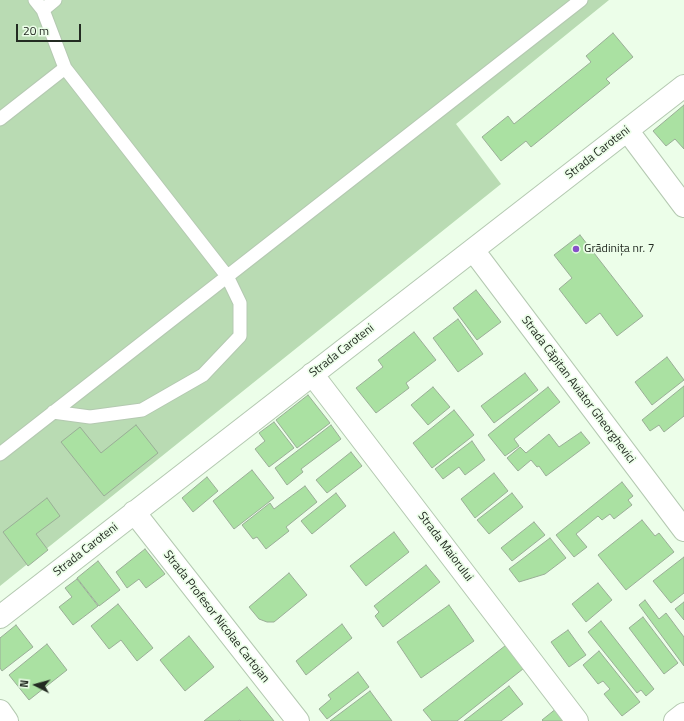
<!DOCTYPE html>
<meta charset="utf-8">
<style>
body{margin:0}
#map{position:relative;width:684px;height:721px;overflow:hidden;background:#ecfee9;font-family:"Titillium Web",sans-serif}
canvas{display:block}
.north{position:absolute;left:16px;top:665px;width:40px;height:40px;-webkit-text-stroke:3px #ecfee9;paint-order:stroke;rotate:276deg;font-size:11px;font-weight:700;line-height:16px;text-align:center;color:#232b22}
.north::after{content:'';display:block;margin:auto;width:14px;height:18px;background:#232b22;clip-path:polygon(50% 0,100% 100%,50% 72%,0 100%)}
.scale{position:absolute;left:16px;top:24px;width:65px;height:18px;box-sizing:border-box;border:2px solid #232b22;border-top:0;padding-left:5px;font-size:12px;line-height:14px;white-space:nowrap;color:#232b22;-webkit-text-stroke:3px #ecfee9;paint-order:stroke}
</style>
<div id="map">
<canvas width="684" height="721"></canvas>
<div class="north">N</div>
<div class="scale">20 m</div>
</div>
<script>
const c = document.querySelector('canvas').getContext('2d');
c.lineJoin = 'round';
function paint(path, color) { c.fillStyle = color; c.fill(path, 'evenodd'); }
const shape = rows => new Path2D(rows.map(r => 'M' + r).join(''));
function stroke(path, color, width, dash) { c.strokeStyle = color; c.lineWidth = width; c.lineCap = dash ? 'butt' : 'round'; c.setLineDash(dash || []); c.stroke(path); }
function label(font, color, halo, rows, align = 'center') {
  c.font = font + ' "Titillium Web",sans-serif'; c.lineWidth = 3.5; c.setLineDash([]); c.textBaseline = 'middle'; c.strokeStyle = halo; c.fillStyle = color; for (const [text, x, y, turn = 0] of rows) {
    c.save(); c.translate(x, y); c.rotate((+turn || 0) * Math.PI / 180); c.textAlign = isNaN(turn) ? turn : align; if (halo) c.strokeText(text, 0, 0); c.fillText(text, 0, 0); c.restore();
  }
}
paint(shape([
 [0,0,609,0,456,124,501,184,0,586]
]), '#b9dbb3');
const building = shape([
 [613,33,633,57,606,79,610,83,531,147,526,141,501,161,482,137,508,116,514,124,591,62,586,56,613,33],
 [684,105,684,149,675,139,666,146,653,131,684,105],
 [580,235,643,316,617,336,600,313,586,324,559,289,572,278,554,255,580,235],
 [476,290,501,322,477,340,453,308,476,290],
 [458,319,483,354,458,372,433,338,458,319],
 [414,332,436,360,406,383,409,388,376,413,356,388,383,367,378,360,414,332],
 [667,357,684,380,652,405,635,382,667,357],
 [525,373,538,390,494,423,481,406,525,373],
 [684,386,684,416,664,432,659,425,650,431,642,420,684,386],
 [433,387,450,407,428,425,411,405,433,387],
 [548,387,560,402,514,439,519,446,505,456,488,435,548,387],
 [308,395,330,423,297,448,276,420,308,395],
 [454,410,474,435,432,468,413,443,454,410],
 [274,422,294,448,269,467,255,449,265,441,259,433,274,422],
 [136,425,158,453,104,496,61,442,80,427,101,453,136,425],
 [331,425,341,439,301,469,303,472,287,485,275,468,331,425],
 [581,432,590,443,546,476,539,466,537,467,531,460,518,471,507,458,520,447,526,453,549,434,559,447,581,432],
 [472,441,485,460,465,475,459,467,443,479,435,469,472,441],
 [351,452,362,466,327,493,316,480,351,452],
 [252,470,274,498,234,529,213,501,252,470],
 [494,473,508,491,475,518,461,499,494,473],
 [207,477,218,491,193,512,182,498,207,477],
 [622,482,633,496,628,500,632,505,614,519,610,514,602,520,598,516,576,534,587,547,574,557,556,535,622,482],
 [305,486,317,502,286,527,289,531,266,549,257,537,253,539,242,525,270,503,274,509,305,486],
 [336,493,346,506,312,534,301,521,336,493],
 [512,493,523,507,489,534,477,520,512,493],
 [47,498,60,516,36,534,48,550,28,566,3,532,47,498],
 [642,520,655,536,659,533,674,552,626,590,598,555,642,520],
 [534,522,545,535,512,561,501,548,534,522],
 [394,532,409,552,366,586,350,566,394,532],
 [550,538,566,558,545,574,519,582,509,569,550,538],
 [145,549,165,574,146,588,139,579,127,588,116,572,145,549],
 [684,557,684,593,671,603,653,581,684,557],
 [98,561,120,590,99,606,77,578,98,561],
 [426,565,440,582,383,627,375,616,379,612,374,606,426,565],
 [289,573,307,595,274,622,267,622,259,619,249,607,289,573],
 [77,579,98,606,73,625,59,607,72,597,65,588,77,579],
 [598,583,612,600,586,622,572,604,598,583],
 [645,600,659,619,666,613,684,637,684,666,639,605,645,600],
 [684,602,684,620,675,609,684,602],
 [118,604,153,648,137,661,121,640,109,649,91,626,118,604],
 [449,605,474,641,421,678,397,642,449,605],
 [643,617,678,663,664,674,629,628,643,617],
 [601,621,654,689,646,696,641,690,637,693,588,632,601,621],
 [342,624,352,638,306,675,296,661,342,624],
 [16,625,33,647,2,671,0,668,0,638,16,625],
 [568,630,586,655,569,667,551,642,568,630],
 [189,636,214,667,185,691,160,660,189,636],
 [510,642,528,665,457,721,432,721,423,710,510,642],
 [47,644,67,670,29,700,9,675,47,644],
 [599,651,640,702,622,716,604,694,610,689,603,681,598,684,583,665,599,651],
 [358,672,369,687,327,719,319,709,331,699,328,695,358,672],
 [509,686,523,704,501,721,464,721,509,686],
 [247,687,274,721,241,721,240,720,238,721,204,721,247,687],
 [370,691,392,721,330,721,370,691],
 [557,708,566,721,543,721,542,720,557,708]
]);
paint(building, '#aae1a2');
stroke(building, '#9aae97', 1);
const service = shape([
 [35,0,43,10,65,68,227,276,240,303,240,336,203,375,142,410,90,417,53,412],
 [43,10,55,0],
 [0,119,65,68],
 [0,454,581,0]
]);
const minor = shape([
 [627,130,684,206],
 [473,250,684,530],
 [312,374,577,721],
 [134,512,298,721],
 [0,617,684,86],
 [0,711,7,721]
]);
const tertiary = shape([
 [675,721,684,714]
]);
stroke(service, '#b4c9b1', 15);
stroke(minor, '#b4c9b1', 24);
stroke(tertiary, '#b4c9b1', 24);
stroke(service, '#fff', 13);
stroke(minor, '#fff', 22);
stroke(tertiary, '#fff', 22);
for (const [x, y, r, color] of [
 [576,249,4,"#8750c8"]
]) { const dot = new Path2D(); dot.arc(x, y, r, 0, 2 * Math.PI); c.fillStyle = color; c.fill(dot); stroke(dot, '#ecfee9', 1.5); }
label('12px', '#232b22', '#ecfee9', [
 ["Strada Caroteni",598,153,-38],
 ["Strada Caroteni",342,351,-38],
 ["Strada Căpitan Aviator Gheorghevici",578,390,53],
 ["Strada Maiorului",445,547,53],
 ["Strada Caroteni",86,550,-38],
 ["Strada Profesor Nicolae Cartojan",216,617,52]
]);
label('12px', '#232b22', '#ecfee9', [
 ["Grădinița nr. 7",584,249]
], 'left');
</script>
